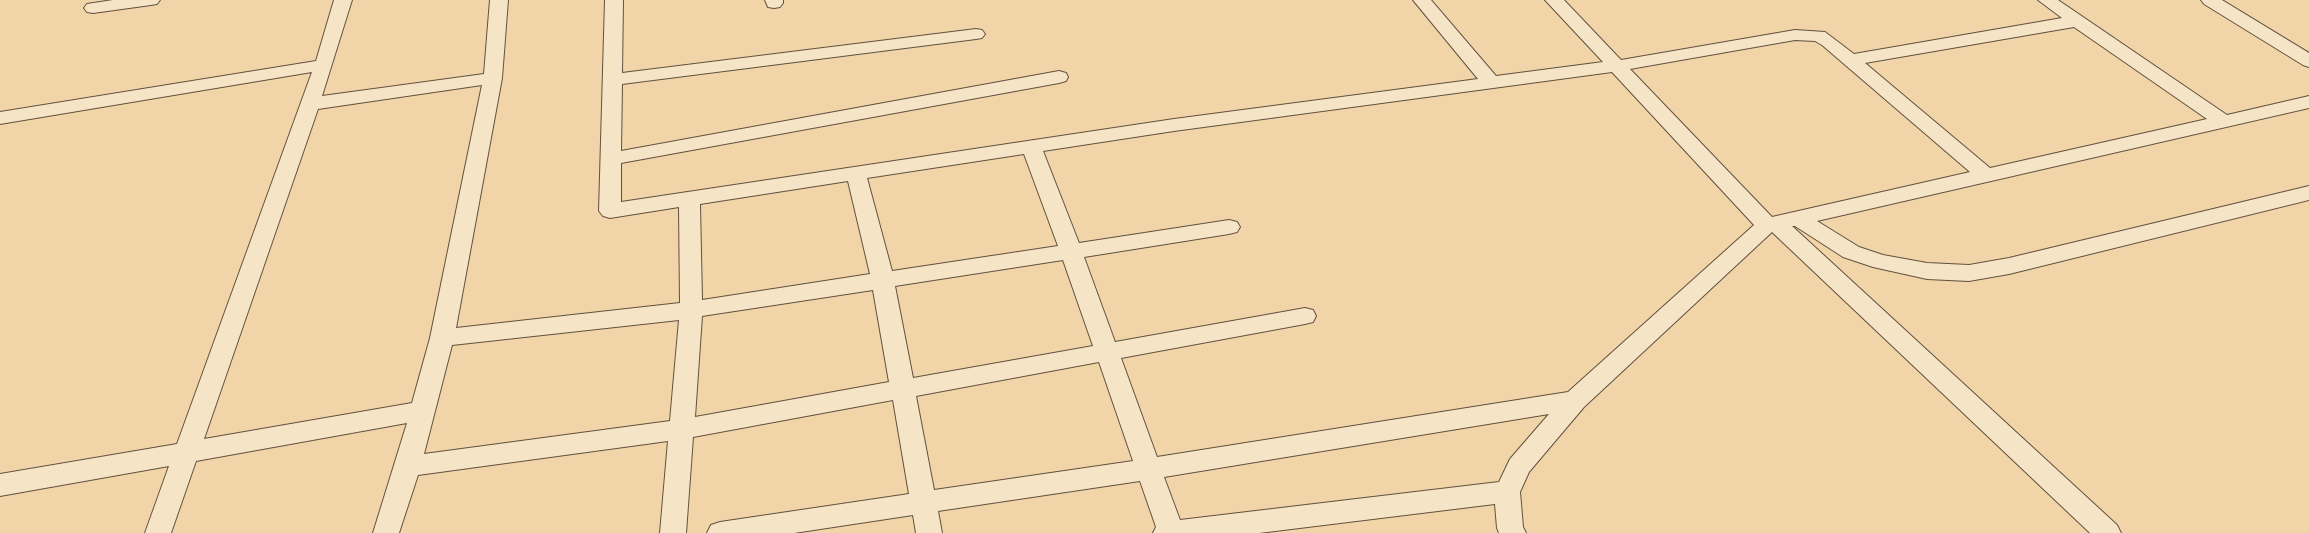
<!DOCTYPE html>
<style>
body{margin:0}
canvas{display:block;background:#f1d5a8}
</style>
<canvas width="2309" height="533"></canvas>
<script>
const c = document.querySelector('canvas').getContext('2d');
c.lineJoin = 'round';
const shape = rows => new Path2D(rows.map(r => 'M' + r).join(''));
function stroke(path, color, width, dash) { c.strokeStyle = color; c.lineWidth = width; c.lineCap = dash ? 'butt' : 'round'; c.setLineDash(dash || []); c.stroke(path); }
function paint(path, color) { c.fillStyle = color; c.fill(path, 'evenodd'); }
const minor = shape([
 [113,0,160,0,157,4,151,5,93,13,87,12,84,8,87,4,113,0],
 [334,0,352,0,322,96,484,74,490,0,508,0,502,78,456,328,680,303,679,207,610,218,603,216,599,211,605,0,623,0,622,73,976,29,982,30,985,34,982,38,976,39,622,84,621,151,1059,71,1066,73,1068,77,1066,81,1059,83,621,163,621,202,1174,119,1478,79,1413,0,1431,0,1496,76,1603,62,1545,0,1564,0,1621,60,1795,30,1825,32,1854,54,2062,18,2038,0,2058,0,2227,115,2309,96,2309,108,1817,221,1859,247,1883,255,1927,263,1969,265,2009,258,2309,186,2309,200,2009,274,1969,281,1927,279,1873,267,1843,257,1795,226,1792,226,2117,525,2121,533,2090,533,1772,232,1584,407,1529,472,1520,492,1523,527,1526,533,1499,533,1497,528,1495,504,1259,533,1153,533,1156,527,1140,481,938,511,942,533,916,533,913,515,794,533,707,533,711,525,720,522,909,494,893,400,693,437,686,533,660,533,668,441,418,475,399,533,373,533,407,423,196,461,171,533,145,533,169,466,0,496,0,474,177,444,312,72,0,124,0,112,316,61,334,0],
 [2074,27,2207,119,1990,168,1865,63,2074,27],
 [1795,40,1815,41,1822,45,1970,172,1772,217,1630,69,1795,40],
 [1612,72,1754,225,1568,392,1157,457,1121,358,1305,324,1313,322,1316,316,1313,310,1305,308,1115,342,1084,257,1229,234,1237,232,1240,227,1237,222,1229,220,1079,243,1043,151,1174,131,1612,72],
 [482,85,430,338,412,403,204,439,318,109,482,85],
 [1024,154,1058,246,892,271,867,178,1024,154],
 [848,181,870,274,702,300,700,204,848,181],
 [1063,260,1093,346,913,378,895,286,1063,260],
 [873,290,889,382,695,417,702,316,873,290],
 [679,320,670,421,424,454,452,345,679,320],
 [1099,362,1133,461,934,490,916,396,1099,362],
 [1549,414,1510,459,1499,482,1180,520,1164,477,1549,414],
 [765,0,783,0,783,3,780,7,774,8,768,7,765,0],
 [2201,0,2222,0,2309,53,2309,67,2303,65,2204,4,2201,0]
]);
stroke(minor, '#62513f', 2);
paint(minor, '#f6e4c6');
</script>
